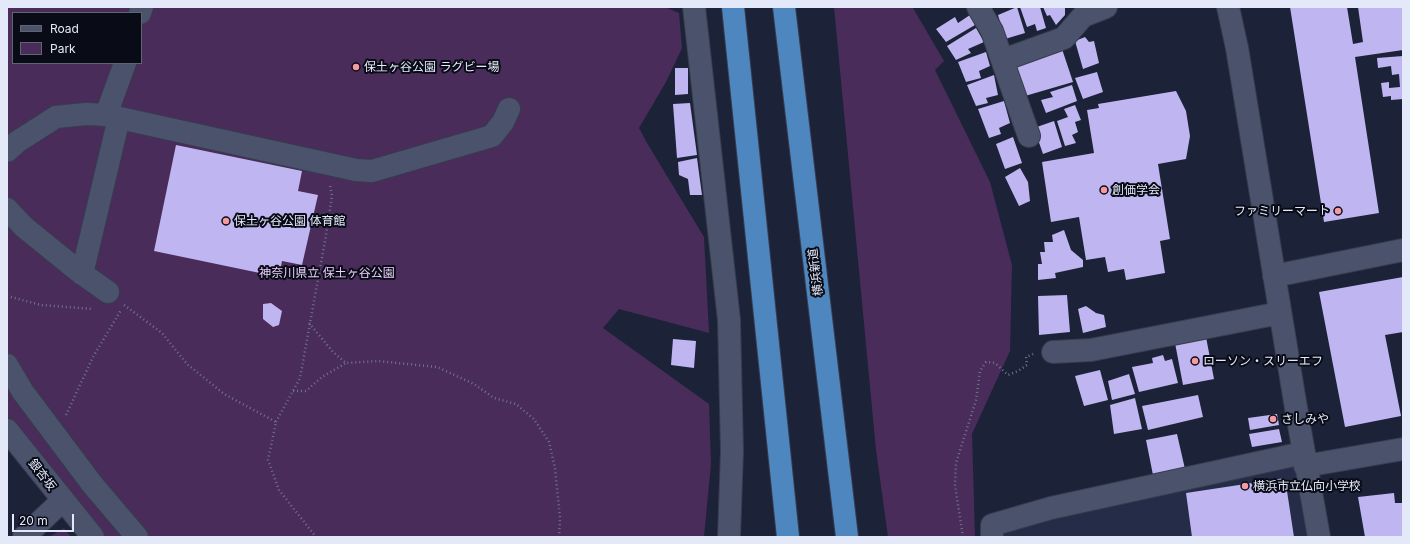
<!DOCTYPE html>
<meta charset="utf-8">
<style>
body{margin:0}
#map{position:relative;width:1410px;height:544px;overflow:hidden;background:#1c2238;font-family:Inter,sans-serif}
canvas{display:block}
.frame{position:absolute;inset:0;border:8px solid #e4e9f9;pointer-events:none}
.legend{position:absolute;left:12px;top:12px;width:130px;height:52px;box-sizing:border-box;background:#090c16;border:1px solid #616471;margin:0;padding:5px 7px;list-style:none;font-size:12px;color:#e4e9f9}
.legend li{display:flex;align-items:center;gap:8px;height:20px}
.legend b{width:20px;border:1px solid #616471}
.scale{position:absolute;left:12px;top:514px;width:62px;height:18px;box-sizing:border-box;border:2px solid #e4e9f9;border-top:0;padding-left:5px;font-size:12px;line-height:14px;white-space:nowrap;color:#e4e9f9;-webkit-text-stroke:3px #090c16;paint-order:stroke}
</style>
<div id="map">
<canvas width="1410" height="544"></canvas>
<div class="frame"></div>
<ul class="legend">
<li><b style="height:5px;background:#4b536c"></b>Road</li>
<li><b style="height:11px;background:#492c59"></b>Park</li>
</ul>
<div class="scale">20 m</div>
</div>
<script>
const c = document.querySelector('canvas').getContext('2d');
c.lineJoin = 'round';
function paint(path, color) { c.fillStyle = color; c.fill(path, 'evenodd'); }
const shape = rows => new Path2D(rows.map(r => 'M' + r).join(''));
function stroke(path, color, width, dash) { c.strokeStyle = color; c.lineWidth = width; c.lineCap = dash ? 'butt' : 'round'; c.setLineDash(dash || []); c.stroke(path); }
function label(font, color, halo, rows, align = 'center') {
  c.font = font + ' Inter,"Noto Sans JP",sans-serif'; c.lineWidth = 4; c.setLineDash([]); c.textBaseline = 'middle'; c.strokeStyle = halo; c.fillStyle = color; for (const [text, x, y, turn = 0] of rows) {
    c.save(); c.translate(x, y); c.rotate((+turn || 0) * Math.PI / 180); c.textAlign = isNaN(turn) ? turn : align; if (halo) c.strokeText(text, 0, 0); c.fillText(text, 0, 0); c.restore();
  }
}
paint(shape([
 [1298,460,1312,537,996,537,996,531]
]), '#242c48');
paint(shape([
 [7,7,665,7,679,13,682,48,666,82,639,128,647,143,704,237,709,333,619,309,603,328,709,404,711,464,704,537,104,537,7,416],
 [13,13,141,13,141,63,13,63],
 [834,7,913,8,944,61,935,70,990,182,1012,265,1010,351,972,434,975,537,888,537,876,450],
 [64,528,71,537,49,537]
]), '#492c59');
paint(shape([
 [1017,7,1025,33,1005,39,998,15],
 [1020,7,1040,7,1046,28,1037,31,1035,24,1027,27],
 [1043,7,1065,7,1065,15,1056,25,1050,15,1047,16],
 [1290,7,1347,7,1353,44,1363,42,1358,7,1403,7,1403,50,1355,57,1379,213,1324,222],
 [970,15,975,25,946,42,936,29,955,17,958,23],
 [976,28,984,42,968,49,971,53,956,60,947,46],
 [1085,37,1089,42,1094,41,1099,63,1083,69,1075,41],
 [1062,49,1073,82,1025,96,1015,71,1018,62],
 [986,52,990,66,979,71,981,78,966,82,958,62],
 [1403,56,1403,99,1391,100,1391,96,1383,97,1381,83,1389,82,1389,88,1400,87,1399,74,1392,75,1391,66,1378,68,1377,58],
 [675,68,688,68,688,94,675,95],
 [1097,72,1103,92,1083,99,1075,78],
 [994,75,998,95,986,98,988,103,976,106,967,85],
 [1072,85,1077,101,1046,113,1041,100,1053,97,1050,92],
 [1176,91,1186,111,1190,136,1186,159,1158,164,1170,239,1160,241,1165,273,1126,280,1124,269,1108,272,1105,257,1086,260,1079,217,1051,222,1042,162,1094,153,1087,110,1099,108,1098,104],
 [1004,101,1010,123,999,128,1001,134,989,138,978,109],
 [690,103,697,155,677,158,673,104],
 [1075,105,1081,120,1075,122,1078,132,1072,135,1076,143,1065,146,1057,121,1068,117,1064,109],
 [1054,121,1062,147,1043,154,1034,128],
 [1013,137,1022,163,1005,169,996,144],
 [176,145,302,171,298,191,318,195,302,265,282,261,279,277,154,251],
 [697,158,702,195,690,195,688,179,679,175,678,162],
 [1020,168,1028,182,1030,201,1019,206,1005,177],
 [1064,230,1071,250,1083,260,1083,267,1055,273,1056,278,1038,280,1038,264,1042,264,1040,252,1045,252,1044,242,1053,242,1052,235],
 [1403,277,1403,332,1385,335,1401,416,1345,427,1319,292],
 [1067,295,1070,332,1039,335,1038,296],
 [271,303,282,311,279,325,273,327,263,319,263,304],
 [1086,306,1096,313,1104,315,1106,327,1083,333,1078,309],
 [1206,337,1214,379,1183,385,1175,343],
 [673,339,696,341,694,368,671,365],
 [1163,355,1165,361,1172,359,1178,383,1139,392,1132,367,1153,363,1152,358],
 [1100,370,1108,400,1084,406,1075,376],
 [1129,374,1135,394,1112,400,1108,381],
 [1198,395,1203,417,1148,430,1142,406],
 [1135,398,1142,429,1114,434,1110,405],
 [1277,414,1279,425,1250,430,1248,418],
 [1279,429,1282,442,1252,447,1249,434],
 [1177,434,1185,469,1153,475,1146,440],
 [1285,478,1294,537,1192,537,1186,493],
 [1394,493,1395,503,1403,503,1403,537,1365,537,1358,497]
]), '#bfb5f1');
const minor = shape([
 [694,7,729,320,732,451,729,537],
 [978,7,992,31,1029,136],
 [1228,7,1237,48,1296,408,1319,537],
 [140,13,142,7],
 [1003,60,1064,38,1083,16,1106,7],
 [106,115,356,170,372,171,492,136,503,122,509,109],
 [7,151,17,142,56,117,86,114,106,115,125,63],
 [7,209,24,227,77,270,108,292],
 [82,274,119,118],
 [1274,276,1403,250],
 [1053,352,1091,350,1280,313],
 [7,365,23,392,92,484,137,537],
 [7,430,93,537],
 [1305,466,1403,449],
 [24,537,63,500],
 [992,537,992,525,1051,508,1303,453]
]);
const highway = shape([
 [733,7,788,537],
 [784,7,847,537]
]);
stroke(minor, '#383c4f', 24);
stroke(highway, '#383c4f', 24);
stroke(shape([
 [7,296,41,305,93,309],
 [124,305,162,333,187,364,224,394,276,422,268,460,279,490,316,537],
 [309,323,333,352,346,363,378,361,437,367,474,384,494,398,516,404,534,419,549,442,555,468,560,518,559,537],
 [293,391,306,391,322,377,346,363],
 [66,415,93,357,121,310],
 [276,422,300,378,325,241,332,196,330,185],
 [963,537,955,485,956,463,976,400,980,371,986,362,995,363,1008,375,1018,371,1027,365,1026,357,1033,354]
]), '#707589', 2.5, [1, 3]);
stroke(minor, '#4b536c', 22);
stroke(highway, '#4e87bf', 22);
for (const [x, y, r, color] of [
 [356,67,4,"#f49aa0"],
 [1104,190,4,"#f49aa0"],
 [1338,211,4,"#f49aa0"],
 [226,221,4,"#f49aa0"],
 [1195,361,4,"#f49aa0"],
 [1273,419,4,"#f49aa0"],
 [1245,486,4,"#f49aa0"]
]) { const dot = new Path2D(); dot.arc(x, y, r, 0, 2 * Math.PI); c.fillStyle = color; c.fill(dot); stroke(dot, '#090c16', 1.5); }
label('12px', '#e4e9f9', '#090c16', [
 ["保土ヶ谷公園 ラグビー場",364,67],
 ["創価学会",1112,190],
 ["ファミリーマート",1330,211,"right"],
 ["保土ヶ谷公園 体育館",234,221],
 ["ローソン・スリーエフ",1203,361],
 ["さしみや",1281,419],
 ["横浜市立仏向小学校",1253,486]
], 'left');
label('12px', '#e4e9f9', '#090c16', [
 ["横浜新道",816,272,-97],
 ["銀杏坂",42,475,52]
]);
label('12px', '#eacdfb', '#090c16', [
 ["神奈川県立 保土ヶ谷公園",327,273]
]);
</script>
